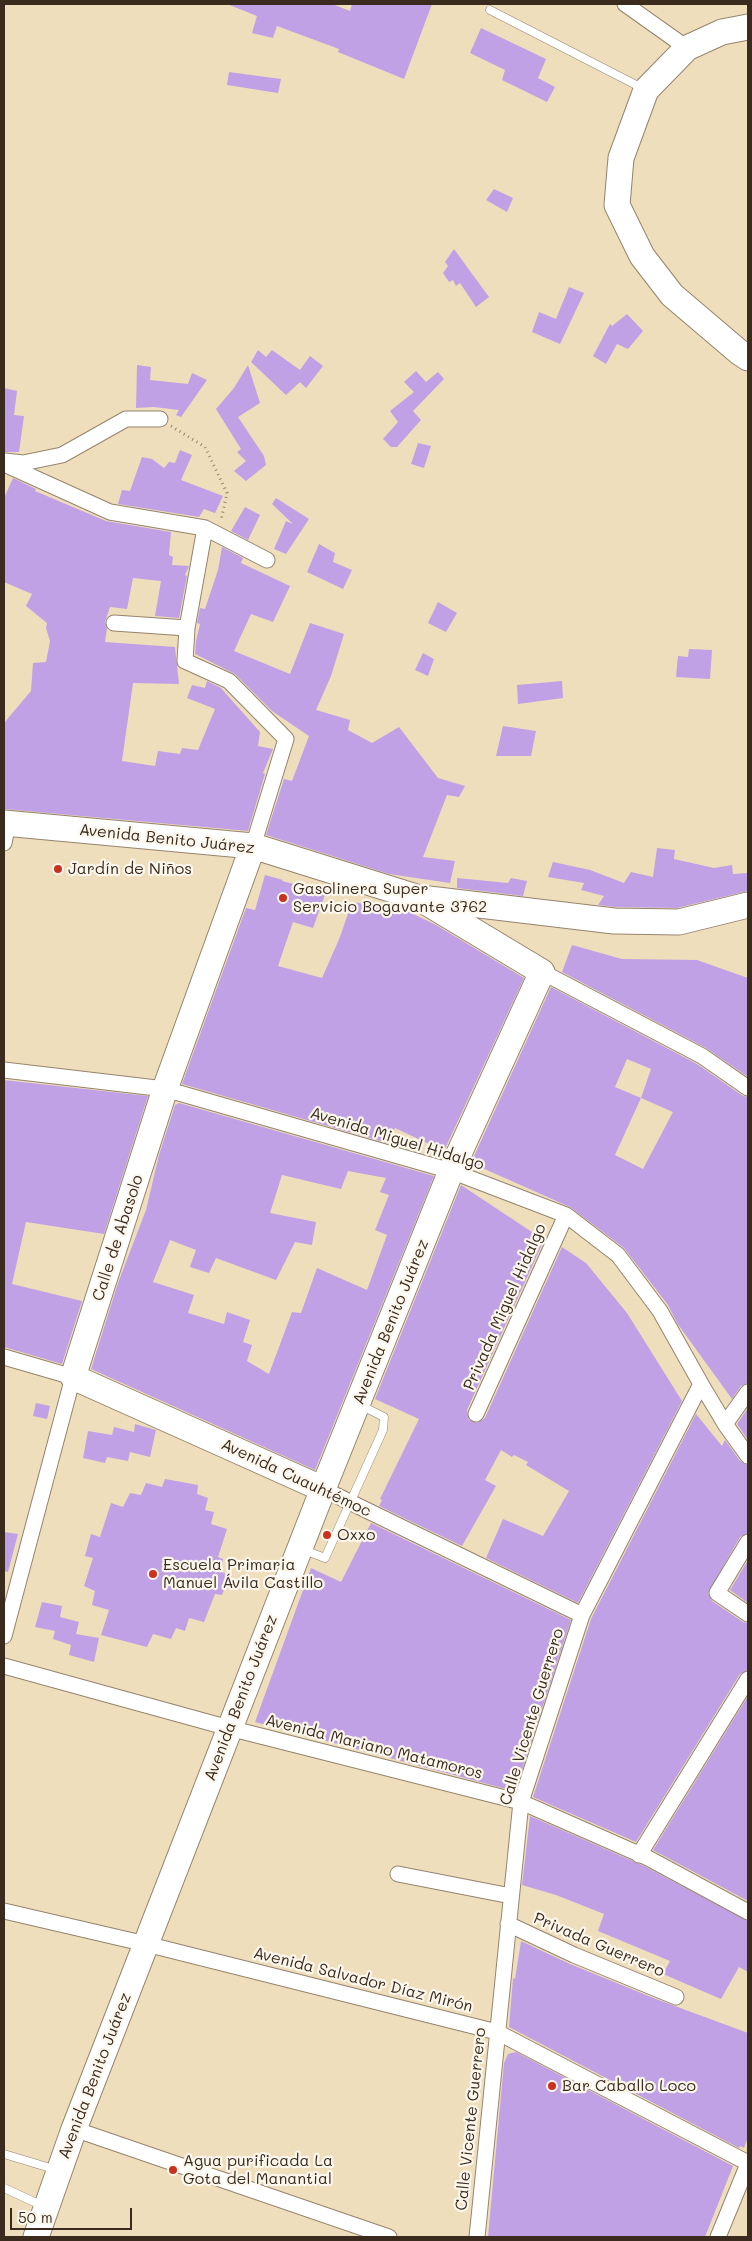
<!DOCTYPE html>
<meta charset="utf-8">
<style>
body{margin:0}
#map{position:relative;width:752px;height:2241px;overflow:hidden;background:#efdebc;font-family:Mali,sans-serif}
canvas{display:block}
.frame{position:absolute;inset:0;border:5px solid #3b2a1e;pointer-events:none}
.scale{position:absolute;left:10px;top:2208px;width:122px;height:22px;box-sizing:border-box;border:2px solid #3b2a1e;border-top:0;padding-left:6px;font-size:15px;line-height:18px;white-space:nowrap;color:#3b2a1e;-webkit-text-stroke:4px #fbf7ec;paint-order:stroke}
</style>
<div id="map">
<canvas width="752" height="2241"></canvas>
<div class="frame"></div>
<div class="scale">50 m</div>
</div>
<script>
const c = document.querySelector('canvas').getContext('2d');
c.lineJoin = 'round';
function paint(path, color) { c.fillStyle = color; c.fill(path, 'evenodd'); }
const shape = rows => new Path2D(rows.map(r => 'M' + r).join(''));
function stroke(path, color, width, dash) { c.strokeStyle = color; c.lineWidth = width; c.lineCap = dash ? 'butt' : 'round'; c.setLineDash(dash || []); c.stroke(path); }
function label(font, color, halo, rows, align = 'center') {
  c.font = font + ' Mali,sans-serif'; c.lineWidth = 4.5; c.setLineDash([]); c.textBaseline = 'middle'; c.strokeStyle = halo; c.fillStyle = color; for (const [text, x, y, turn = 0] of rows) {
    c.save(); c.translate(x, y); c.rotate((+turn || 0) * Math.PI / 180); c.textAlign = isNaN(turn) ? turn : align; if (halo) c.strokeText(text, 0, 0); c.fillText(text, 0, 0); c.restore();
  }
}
paint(shape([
 [227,4,332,4,350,11,352,4,432,4,404,79,338,52,339,49,277,26,273,38,252,33,257,16],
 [481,28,546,59,538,78,555,87,547,102,502,80,505,70,470,53],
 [229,72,281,79,278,93,227,85],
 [494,189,513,198,507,212,486,200],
 [454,249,489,297,476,307,460,283,456,286,453,280,449,282,443,273,448,266,445,262],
 [569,287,584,293,560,344,532,332,539,312,556,319],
 [627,314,643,331,628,349,617,344,606,364,593,356,610,324,612,326],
 [258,350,266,357,272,350,300,370,310,356,323,366,306,388,300,382,286,395,251,362],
 [137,365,151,367,150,380,188,384,192,373,207,380,181,417,176,415,179,410,154,407,136,408],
 [248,365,260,403,238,417,264,456,266,465,246,481,234,471,246,461,237,452,241,449,216,409,234,388],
 [416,371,426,382,438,372,444,379,413,411,421,420,397,447,391,447,383,439,398,422,390,411,414,392,404,382],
 [4,388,17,391,14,415,24,416,19,452,4,452],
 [418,443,431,446,424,468,411,464],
 [180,450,192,455,181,480,223,496,215,513,204,509,199,517,118,504,122,490,130,491,142,457,152,459,164,468,169,462,175,463],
 [13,478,36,489,35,491,106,521,171,532,169,555,173,557,172,565,189,566,185,575,187,576,179,618,155,616,161,581,133,578,127,609,110,607,105,622,107,628,105,642,175,647,179,684,133,683,122,761,155,766,158,751,180,754,182,748,198,750,215,709,187,698,192,685,205,688,207,681,221,688,260,732,258,746,273,749,263,773,265,774,248,831,4,809,4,723,31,691,33,663,46,662,50,641,46,628,47,623,26,606,32,594,4,582,4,498],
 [276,498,309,519,286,554,274,549,286,521,293,524,272,504],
 [245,507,260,515,248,540,231,531],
 [319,544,335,553,333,562,352,570,343,589,307,572],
 [222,547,243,558,241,563,290,586,273,622,251,614,234,651,290,674,310,623,344,634,331,676,316,710,350,720,348,730,372,743,399,727,438,778,465,786,459,797,447,795,423,857,455,861,450,883,389,874,266,835,284,779,292,781,309,736,272,711,235,674,195,654,196,641,200,624,197,623,200,608,205,609,218,570],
 [438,602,457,613,446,632,428,623],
 [689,649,712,650,710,679,676,677,678,656,688,657],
 [423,653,434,659,428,676,415,670],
 [562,681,563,698,518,704,517,685],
 [503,726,536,731,531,756,496,756],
 [657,848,675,850,674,859,714,868,732,865,733,874,748,873,748,891,677,908,615,907,598,905,604,896,581,890,584,883,548,877,553,862,590,870,624,883,631,872,653,877],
 [265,875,283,880,282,881,326,892,313,928,293,922,278,966,322,978,340,937,352,902,405,910,436,925,524,978,444,1151,395,1128,389,1138,404,1148,182,1084,246,908,255,910],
 [457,878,508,883,511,878,527,881,523,896,457,888],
 [572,945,622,959,697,960,748,978,748,1077,706,1048,562,972],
 [551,987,697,1064,743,1096,748,1097,748,1383,741,1386,732,1399,677,1323,668,1305,624,1248,570,1207,471,1163],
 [627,1059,651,1069,641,1098,673,1112,643,1169,615,1155,641,1098,615,1087],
 [4,1080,148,1096,104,1234,26,1222,12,1284,82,1301,62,1364,4,1347],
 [179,1103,434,1176,315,1470,91,1369,118,1283,146,1210,159,1155,175,1105],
 [348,1171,386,1178,380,1192,389,1195,375,1230,387,1235,367,1290,317,1268,301,1313,292,1312,269,1374,247,1361,252,1345,243,1342,250,1320,227,1312,224,1324,188,1313,194,1295,153,1282,170,1240,196,1250,190,1267,209,1273,216,1258,276,1280,295,1242,312,1245,316,1222,270,1213,282,1175,341,1189],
 [461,1185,544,1240,467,1410,469,1420,477,1423,485,1418,562,1247,586,1263,627,1313,682,1401,578,1603,486,1558,503,1519,543,1536,569,1491,526,1465,528,1462,514,1455,512,1457,501,1450,485,1480,496,1486,462,1546,379,1506,382,1500,380,1499,419,1419,375,1399],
 [36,1403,50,1406,47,1419,33,1416],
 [748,1408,748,1440,737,1424],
 [696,1414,722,1446,725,1440,740,1461,748,1465,748,1533,740,1537,708,1593,712,1601,743,1622,748,1623,748,1670,740,1674,636,1842,533,1797,591,1619],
 [135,1424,156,1430,150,1457,130,1452,128,1461,107,1457,105,1463,83,1458,88,1431,112,1435,114,1427,134,1432],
 [165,1479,198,1485,197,1494,208,1498,205,1510,214,1512,211,1524,227,1529,218,1557,223,1559,221,1572,230,1575,222,1595,215,1594,204,1622,189,1618,185,1631,176,1628,171,1639,153,1634,147,1647,101,1635,109,1610,92,1605,95,1591,84,1586,93,1558,85,1556,91,1534,100,1537,111,1503,123,1507,130,1493,141,1495,146,1483,162,1487],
 [371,1523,571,1620,516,1788,511,1786,510,1790,255,1722,311,1568,341,1582],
 [4,1532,18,1534,8,1572,4,1571],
 [748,1560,748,1603,730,1590],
 [42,1602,62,1606,60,1617,79,1622,76,1634,99,1638,94,1662,69,1655,71,1645,53,1639,55,1631,35,1627],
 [748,1696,748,1901,653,1850],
 [530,1816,644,1866,748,1921,748,1972,739,1967,721,1999,663,1974,670,1961,598,1931,604,1914,556,1895,522,1885],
 [521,1941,570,1964,656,1999,748,2033,748,2137,744,2148,740,2146,739,2148,509,2027,513,1978,515,1979],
 [516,2052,733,2166,705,2237,488,2237,504,2063,508,2054]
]), '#c0a1e5');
const service = shape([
 [490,10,644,89],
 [304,1550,325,1558,383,1430,384,1417,360,1405],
 [4,2154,57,2170],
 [4,2188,43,2206]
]);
const minor = shape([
 [625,4,687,48],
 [5,461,23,463,62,455,126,419,160,419],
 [4,464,110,512,205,528,267,560],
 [205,528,187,628,185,661,229,681,286,739,253,846],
 [114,623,187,628],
 [4,843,8,824],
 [542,972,702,1056,748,1088],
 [4,1070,165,1089,451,1171,566,1215,618,1255,660,1311,701,1384,725,1424,748,1456],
 [4,1357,73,1377,4,1636],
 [476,1414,566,1215],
 [725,1424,748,1392],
 [323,1489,582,1615],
 [748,1542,717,1593,748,1614],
 [4,1666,229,1728,521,1802,648,1858,748,1912],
 [639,1855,748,1679],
 [398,1874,511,1896],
 [4,1911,146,1944,497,2032,748,2163],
 [508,1924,574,1955,676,1997],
 [74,2129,389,2237],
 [477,2237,521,1802,582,1615,701,1384],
 [718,2237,748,2164]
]);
const primary = shape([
 [748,27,722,32,687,48,646,90,621,158,617,205,642,256,672,295,739,352,748,358],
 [4,823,253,846,419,898,542,972,451,1171,323,1489,74,2129,36,2237],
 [253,846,165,1089,73,1377,323,1489],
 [429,899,614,921,679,922,748,905]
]);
stroke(service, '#95846d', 9);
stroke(minor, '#95846d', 17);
stroke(primary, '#95846d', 27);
stroke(shape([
 [171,426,205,447,227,493,221,520]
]), '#95846d', 3, [1, 4]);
stroke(service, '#fff', 8);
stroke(minor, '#fff', 15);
stroke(primary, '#fff', 25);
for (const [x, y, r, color] of [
 [58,869,5,"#c8321e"],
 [283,898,5,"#c8321e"],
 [327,1535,5,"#c8321e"],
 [153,1574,5,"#c8321e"],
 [552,2086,5,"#c8321e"],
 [173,2170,5,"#c8321e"]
]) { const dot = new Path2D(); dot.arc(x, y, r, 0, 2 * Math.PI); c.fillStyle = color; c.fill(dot); stroke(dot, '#fbf7ec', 2); }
label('16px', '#3b2a1e', '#fbf7ec', [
 ["Avenida Benito Juárez",167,839,6],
 ["Avenida Miguel Hidalgo",397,1139,17],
 ["Calle de Abasolo",118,1238,-72],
 ["Privada Miguel Hidalgo",505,1307,-66],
 ["Avenida Benito Juárez",391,1322,-68],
 ["Avenida Cuauhtémoc",296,1478,25],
 ["Avenida Benito Juárez",241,1698,-69],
 ["Calle Vicente Guerrero",532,1717,-73],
 ["Avenida Mariano Matamoros",374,1747,14],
 ["Privada Guerrero",599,1945,23],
 ["Avenida Salvador Díaz Mirón",363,1980,14],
 ["Avenida Benito Juárez",95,2076,-69],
 ["Calle Vicente Guerrero",471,2119,-84]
]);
label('16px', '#3b2a1e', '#fbf7ec', [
 ["Jardín de Niños",68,869],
 ["Gasolinera Super",293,889],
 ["Servicio Bogavante 3762",293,907],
 ["Oxxo",337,1535],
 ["Escuela Primaria",163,1565],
 ["Manuel Ávila Castillo",163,1583],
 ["Bar Caballo Loco",562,2086],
 ["Agua purificada La",183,2161],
 ["Gota del Manantial",183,2179]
], 'left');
</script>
